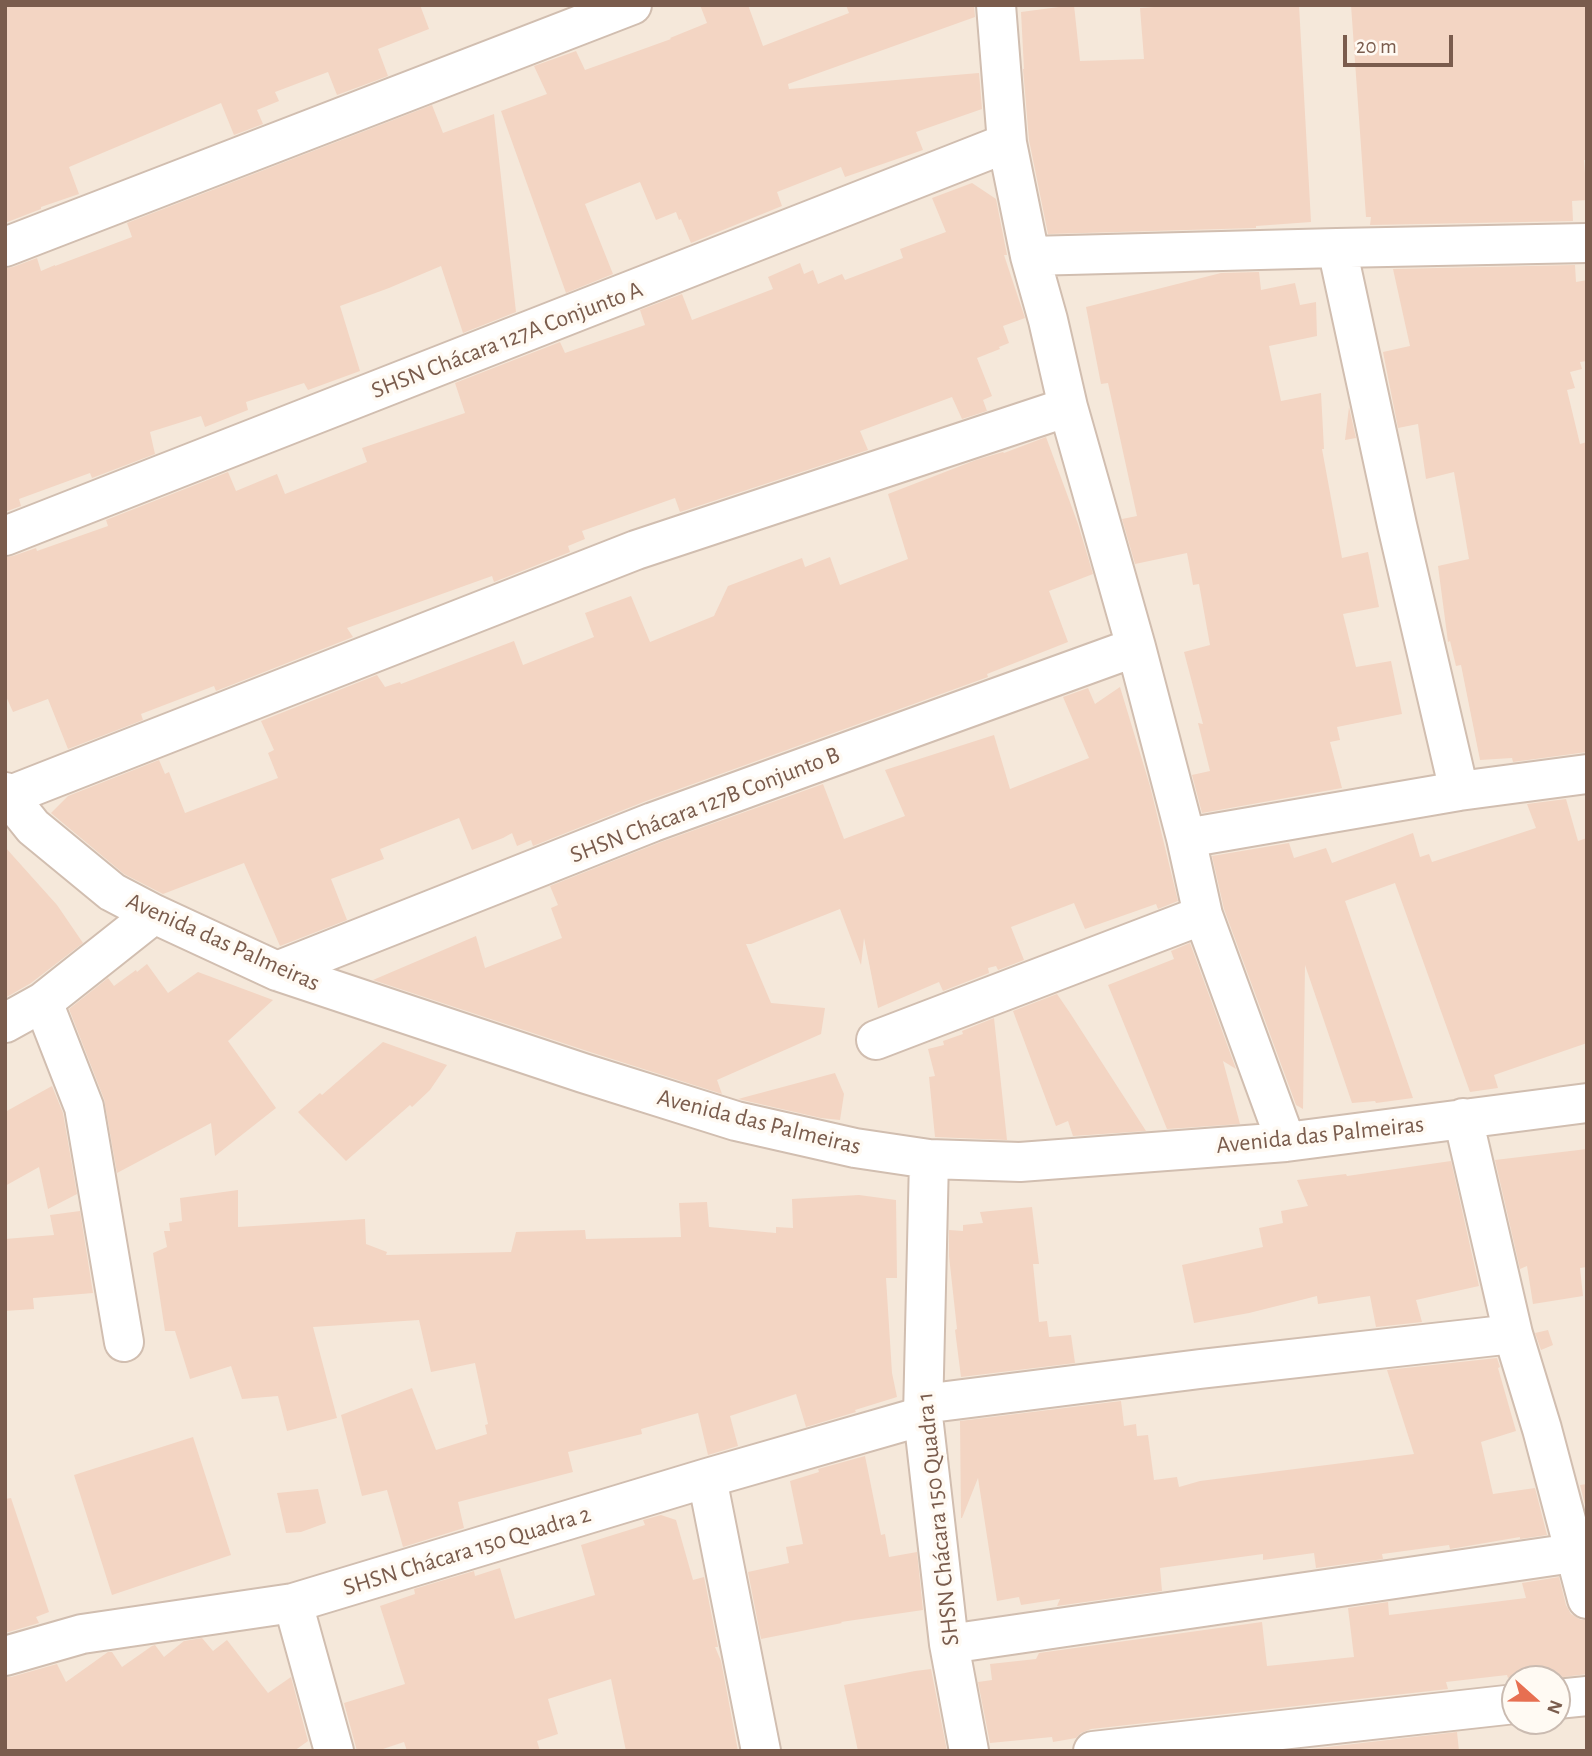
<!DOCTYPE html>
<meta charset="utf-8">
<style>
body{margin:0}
#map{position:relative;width:1592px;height:1756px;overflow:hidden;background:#fdf6ec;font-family:"Alegreya Sans",sans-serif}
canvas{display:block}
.frame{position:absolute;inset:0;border:7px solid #7a5c4d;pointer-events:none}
.north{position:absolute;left:1501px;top:1665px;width:70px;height:70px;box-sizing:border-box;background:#fffaf3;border:2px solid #cabbb1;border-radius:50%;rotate:111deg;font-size:19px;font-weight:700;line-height:28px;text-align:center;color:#7a5c4d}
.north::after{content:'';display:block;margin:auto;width:24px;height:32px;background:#e76f51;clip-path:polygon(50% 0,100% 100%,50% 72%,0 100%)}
.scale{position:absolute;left:1343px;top:35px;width:110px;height:32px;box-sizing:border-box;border:4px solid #7a5c4d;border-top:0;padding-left:9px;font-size:21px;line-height:24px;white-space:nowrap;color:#7a5c4d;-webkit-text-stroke:5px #fffaf3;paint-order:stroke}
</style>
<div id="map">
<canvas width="1592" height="1756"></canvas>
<div class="frame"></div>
<div class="north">N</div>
<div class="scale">20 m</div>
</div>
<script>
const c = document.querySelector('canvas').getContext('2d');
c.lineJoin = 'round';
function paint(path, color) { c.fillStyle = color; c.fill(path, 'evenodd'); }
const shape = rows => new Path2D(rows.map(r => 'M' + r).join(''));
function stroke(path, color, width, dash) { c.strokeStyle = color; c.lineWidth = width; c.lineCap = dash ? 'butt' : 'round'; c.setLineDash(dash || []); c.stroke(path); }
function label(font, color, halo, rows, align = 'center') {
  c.font = font + ' "Alegreya Sans",sans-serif'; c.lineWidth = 7; c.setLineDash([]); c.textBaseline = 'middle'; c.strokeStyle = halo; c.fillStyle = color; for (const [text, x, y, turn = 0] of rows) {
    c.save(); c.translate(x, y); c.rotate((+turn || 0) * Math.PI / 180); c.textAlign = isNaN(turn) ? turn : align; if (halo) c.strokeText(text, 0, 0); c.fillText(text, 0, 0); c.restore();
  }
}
paint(shape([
 [5,5,1587,5,1587,1751,5,1751],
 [1515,1679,1557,1679,1557,1721,1515,1721]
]), '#f5e8da');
paint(shape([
 [5,5,420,5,429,29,378,49,388,76,337,95,328,72,275,92,279,101,257,110,263,124,234,135,221,103,69,167,79,194,41,207,41,209,5,223],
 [700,5,748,5,763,46,849,13,846,5,974,5,975,17,788,84,789,89,979,73,982,109,916,132,923,150,845,177,841,167,777,192,782,206,691,243,681,219,679,220,676,212,656,220,640,182,585,204,613,274,566,293,501,111,547,94,534,66,576,51,585,70,671,39,670,38,707,23],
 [1074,5,1080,61,1144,59,1140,8,1183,5,1299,5,1311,222,1256,226,1256,228,1048,234,1029,140,1023,69,1024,69,1021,12],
 [1351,5,1587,5,1587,160,1584,160,1587,200,1572,201,1573,221,1370,225,1371,217,1366,217],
 [432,105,443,133,494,114,516,312,463,333,441,266,389,288,340,306,360,371,308,390,304,383,246,402,248,410,205,427,201,416,150,432,155,454,92,478,90,473,19,499,21,506,5,512,5,268,13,267,37,258,41,271,55,265,55,266,132,237,127,223],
 [972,183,996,199,1007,255,1004,255,1025,318,1003,326,1009,343,999,347,1000,349,977,358,992,396,983,400,987,411,962,419,952,397,860,431,868,450,680,512,675,498,582,531,585,539,568,546,570,552,494,582,492,576,347,628,353,637,216,691,214,686,141,714,143,720,68,749,48,699,13,712,5,694,5,557,13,556,36,548,37,551,108,526,106,520,228,472,236,491,277,474,285,494,367,462,362,448,465,413,455,383,560,342,565,353,645,325,640,310,682,294,692,320,773,289,768,277,800,263,804,274,813,270,818,284,842,274,845,280,903,258,900,249,946,232,932,198],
 [1575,265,1576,282,1587,280,1587,361,1580,362,1582,369,1570,372,1575,388,1567,390,1580,444,1587,442,1587,752,1513,762,1512,758,1480,760,1461,665,1456,666,1450,641,1448,642,1438,566,1469,559,1454,472,1426,479,1418,424,1398,428,1383,352,1410,346,1393,269],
 [1259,272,1261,290,1295,283,1300,305,1316,302,1317,336,1269,346,1281,401,1321,393,1324,449,1322,449,1342,558,1368,552,1379,607,1343,614,1356,667,1391,661,1402,714,1337,727,1340,740,1330,742,1342,788,1202,813,1192,775,1210,771,1198,723,1203,724,1184,652,1210,645,1199,584,1193,585,1187,553,1135,564,1122,519,1137,516,1108,383,1101,384,1086,307,1221,273],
 [1349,407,1356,438,1345,440],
 [1046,437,1078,524,1093,574,1049,591,1068,642,987,674,988,677,646,801,533,846,531,840,517,846,512,833,503,838,472,850,459,818,380,849,384,859,331,879,347,920,280,946,244,863,163,894,124,874,51,813,68,796,159,760,165,774,169,772,185,813,278,778,268,753,274,750,261,721,377,675,385,687,400,682,401,684,514,641,523,665,594,637,585,613,631,596,650,642,714,616,728,586,802,558,805,567,830,557,840,585,908,559,888,494,976,460,1003,452,1004,453],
 [1120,687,1150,786,1178,901,1158,909,1156,904,1085,929,1074,903,1011,927,1024,960,998,970,996,966,988,968,989,973,943,991,939,982,878,1008,864,938,861,965,840,909,751,944,746,944,771,1003,825,1008,821,1034,717,1080,722,1094,590,1052,373,980,476,936,485,968,562,938,551,908,558,905,550,886,661,842,823,784,844,839,905,816,885,770,994,735,1010,789,1089,758,1063,697,1088,688,1095,704],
 [1566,799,1578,841,1587,838,1587,1043,1494,1075,1498,1088,1470,1092,1395,883,1345,901,1413,1098,1376,1103,1375,1101,1352,1103,1305,965,1303,1109,1296,1105,1224,909,1212,856,1289,843,1294,858,1326,848,1332,863,1413,833,1420,857,1429,854,1432,862,1536,828,1527,804],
 [5,847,57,905,83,943,31,983,5,998],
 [1190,943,1236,1069,1223,1061,1240,1124,1167,1129,1108,985,1174,959,1171,951],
 [147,964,168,993,198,972,273,1000,228,1041,276,1108,215,1156,211,1123,117,1173,104,1099,69,1009,108,978,114,986,136,970,137,972],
 [1057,994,1070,1013,1146,1131,1073,1136,1068,1121,1056,1126,1013,1011],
 [994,1018,1007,1140,935,1137,929,1077,935,1076,928,1049,944,1045,943,1041,963,1034,962,1031],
 [383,1042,447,1065,430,1090,412,1107,410,1105,346,1161,298,1112,320,1093,322,1095],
 [835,1073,844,1094,840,1120,821,1118,738,1099],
 [52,1086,63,1113,77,1194,48,1209,39,1167,5,1186,5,1112],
 [1587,1149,1587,1267,1580,1268,1583,1296,1533,1304,1527,1266,1520,1269,1495,1160],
 [1451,1161,1479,1286,1416,1300,1422,1322,1376,1327,1370,1296,1318,1304,1317,1296,1249,1313,1194,1323,1182,1265,1263,1247,1259,1228,1283,1223,1281,1211,1308,1206,1297,1180,1346,1174,1347,1176],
 [238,1190,238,1227,365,1219,366,1244,387,1252,386,1255,511,1252,516,1232,585,1230,586,1239,681,1237,679,1203,707,1202,709,1227,776,1233,776,1227,793,1228,792,1199,859,1195,896,1200,897,1278,886,1278,892,1373,897,1397,855,1410,856,1412,806,1427,796,1394,730,1416,738,1446,708,1455,698,1413,641,1429,642,1434,568,1452,573,1472,458,1502,464,1528,403,1547,387,1490,362,1496,341,1415,412,1388,436,1450,487,1434,485,1425,488,1424,475,1363,431,1372,419,1320,313,1327,337,1418,287,1431,278,1396,242,1399,231,1366,190,1379,175,1331,165,1331,153,1253,167,1247,164,1231,170,1231,169,1223,182,1221,180,1198],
 [1032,1207,1039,1264,1033,1264,1039,1322,1047,1321,1049,1337,1071,1335,1075,1363,961,1377,955,1330,957,1329,949,1256,949,1230,963,1231,963,1225,983,1223,980,1212],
 [80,1211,93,1293,33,1298,34,1309,5,1311,5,1239,54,1235,50,1215],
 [1548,1330,1553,1345,1541,1350,1535,1333],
 [1497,1358,1500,1367,1498,1368,1516,1431,1481,1442,1493,1494,1535,1488,1547,1535,1520,1539,1520,1537,1450,1549,1449,1545,1382,1554,1383,1559,1316,1568,1314,1553,1263,1560,1263,1554,1160,1568,1162,1591,1057,1606,1060,1599,1021,1605,1019,1597,997,1601,978,1478,962,1518,961,1518,960,1421,1121,1401,1124,1426,1136,1424,1137,1436,1148,1435,1154,1480,1177,1477,1179,1487,1200,1481,1414,1454,1387,1370],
 [193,1437,231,1555,112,1595,74,1475],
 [865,1456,881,1535,885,1534,889,1557,917,1552,923,1610,841,1622,842,1623,761,1639,748,1572,789,1563,786,1547,803,1544,790,1481,819,1472,818,1469],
 [1587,1484,1587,1513,1580,1485],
 [318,1489,326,1523,301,1532,286,1533,277,1493],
 [11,1498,49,1612,36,1617,39,1623,5,1633,5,1499],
 [661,1515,676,1520,693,1580,704,1577,718,1647,715,1647,721,1661,738,1751,626,1751,611,1679,548,1699,558,1734,537,1741,540,1751,407,1751,404,1742,377,1751,357,1751,344,1703,405,1684,380,1606,415,1594,414,1589,474,1571,475,1576,500,1568,515,1619,595,1595,581,1545,645,1525,643,1520],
 [1559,1577,1566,1605,1571,1614,1581,1620,1587,1620,1587,1674,1548,1679,1544,1667,1508,1678,1507,1675,1446,1682,1448,1689,1091,1729,1081,1733,1076,1738,1053,1742,1052,1737,990,1743,978,1682,992,1680,990,1664,1036,1659,1039,1653,1262,1622,1267,1666,1354,1657,1348,1608,1388,1602,1389,1615,1526,1598,1522,1583],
 [202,1638,213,1651,227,1640,268,1693,291,1677,308,1741,294,1751,5,1751,5,1677,11,1677,57,1664,66,1682,108,1652,112,1652,122,1667,152,1646,155,1645,164,1657,184,1641],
 [931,1669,947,1751,858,1751,844,1685,915,1671],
 [1457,1732,1459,1751,1293,1751]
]), '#f3d5c3');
const minor = shape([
 [996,5,1007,143,1030,256,1048,320,1068,407,1136,647,1186,838,1203,915,1286,1142],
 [5,247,632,5],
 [1337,248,1397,525,1459,791],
 [1030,256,1337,248,1587,243],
 [5,536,1007,143],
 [5,792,33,827,112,892,154,914,277,971,583,1073,736,1121,855,1148,929,1159,1020,1162,1286,1142,1587,1103],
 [8,796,636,550,1068,407],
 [1186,838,1459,791,1587,774],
 [277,971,653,822,1136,647],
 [43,1002,84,1107,124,1342],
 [5,1023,43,1002,154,914],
 [876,1040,1203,915],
 [1463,1118,1513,1334,1542,1429,1587,1599],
 [929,1159,923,1416,949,1644,969,1751],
 [923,1404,1200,1369,1513,1334],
 [707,1478,761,1751],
 [293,1603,334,1751],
 [949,1644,1587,1551],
 [5,1656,82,1634,293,1603,707,1478,923,1416],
 [1557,1699,1587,1696],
 [1093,1751,1515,1704]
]);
stroke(minor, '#d1beb0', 42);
stroke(minor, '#fff', 38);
label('24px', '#7a5c4d', '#fffaf3', [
 ["SHSN Chácara 127A Conjunto A",507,340,-21],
 ["SHSN Chácara 127B Conjunto B",705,805,-21],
 ["Avenida das Palmeiras",223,942,24],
 ["Avenida das Palmeiras",759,1122,14],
 ["Avenida das Palmeiras",1320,1135,-6],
 ["SHSN Chácara 150 Quadra 1",938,1519,-96],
 ["SHSN Chácara 150 Quadra 2",467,1551,-17]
]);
</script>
